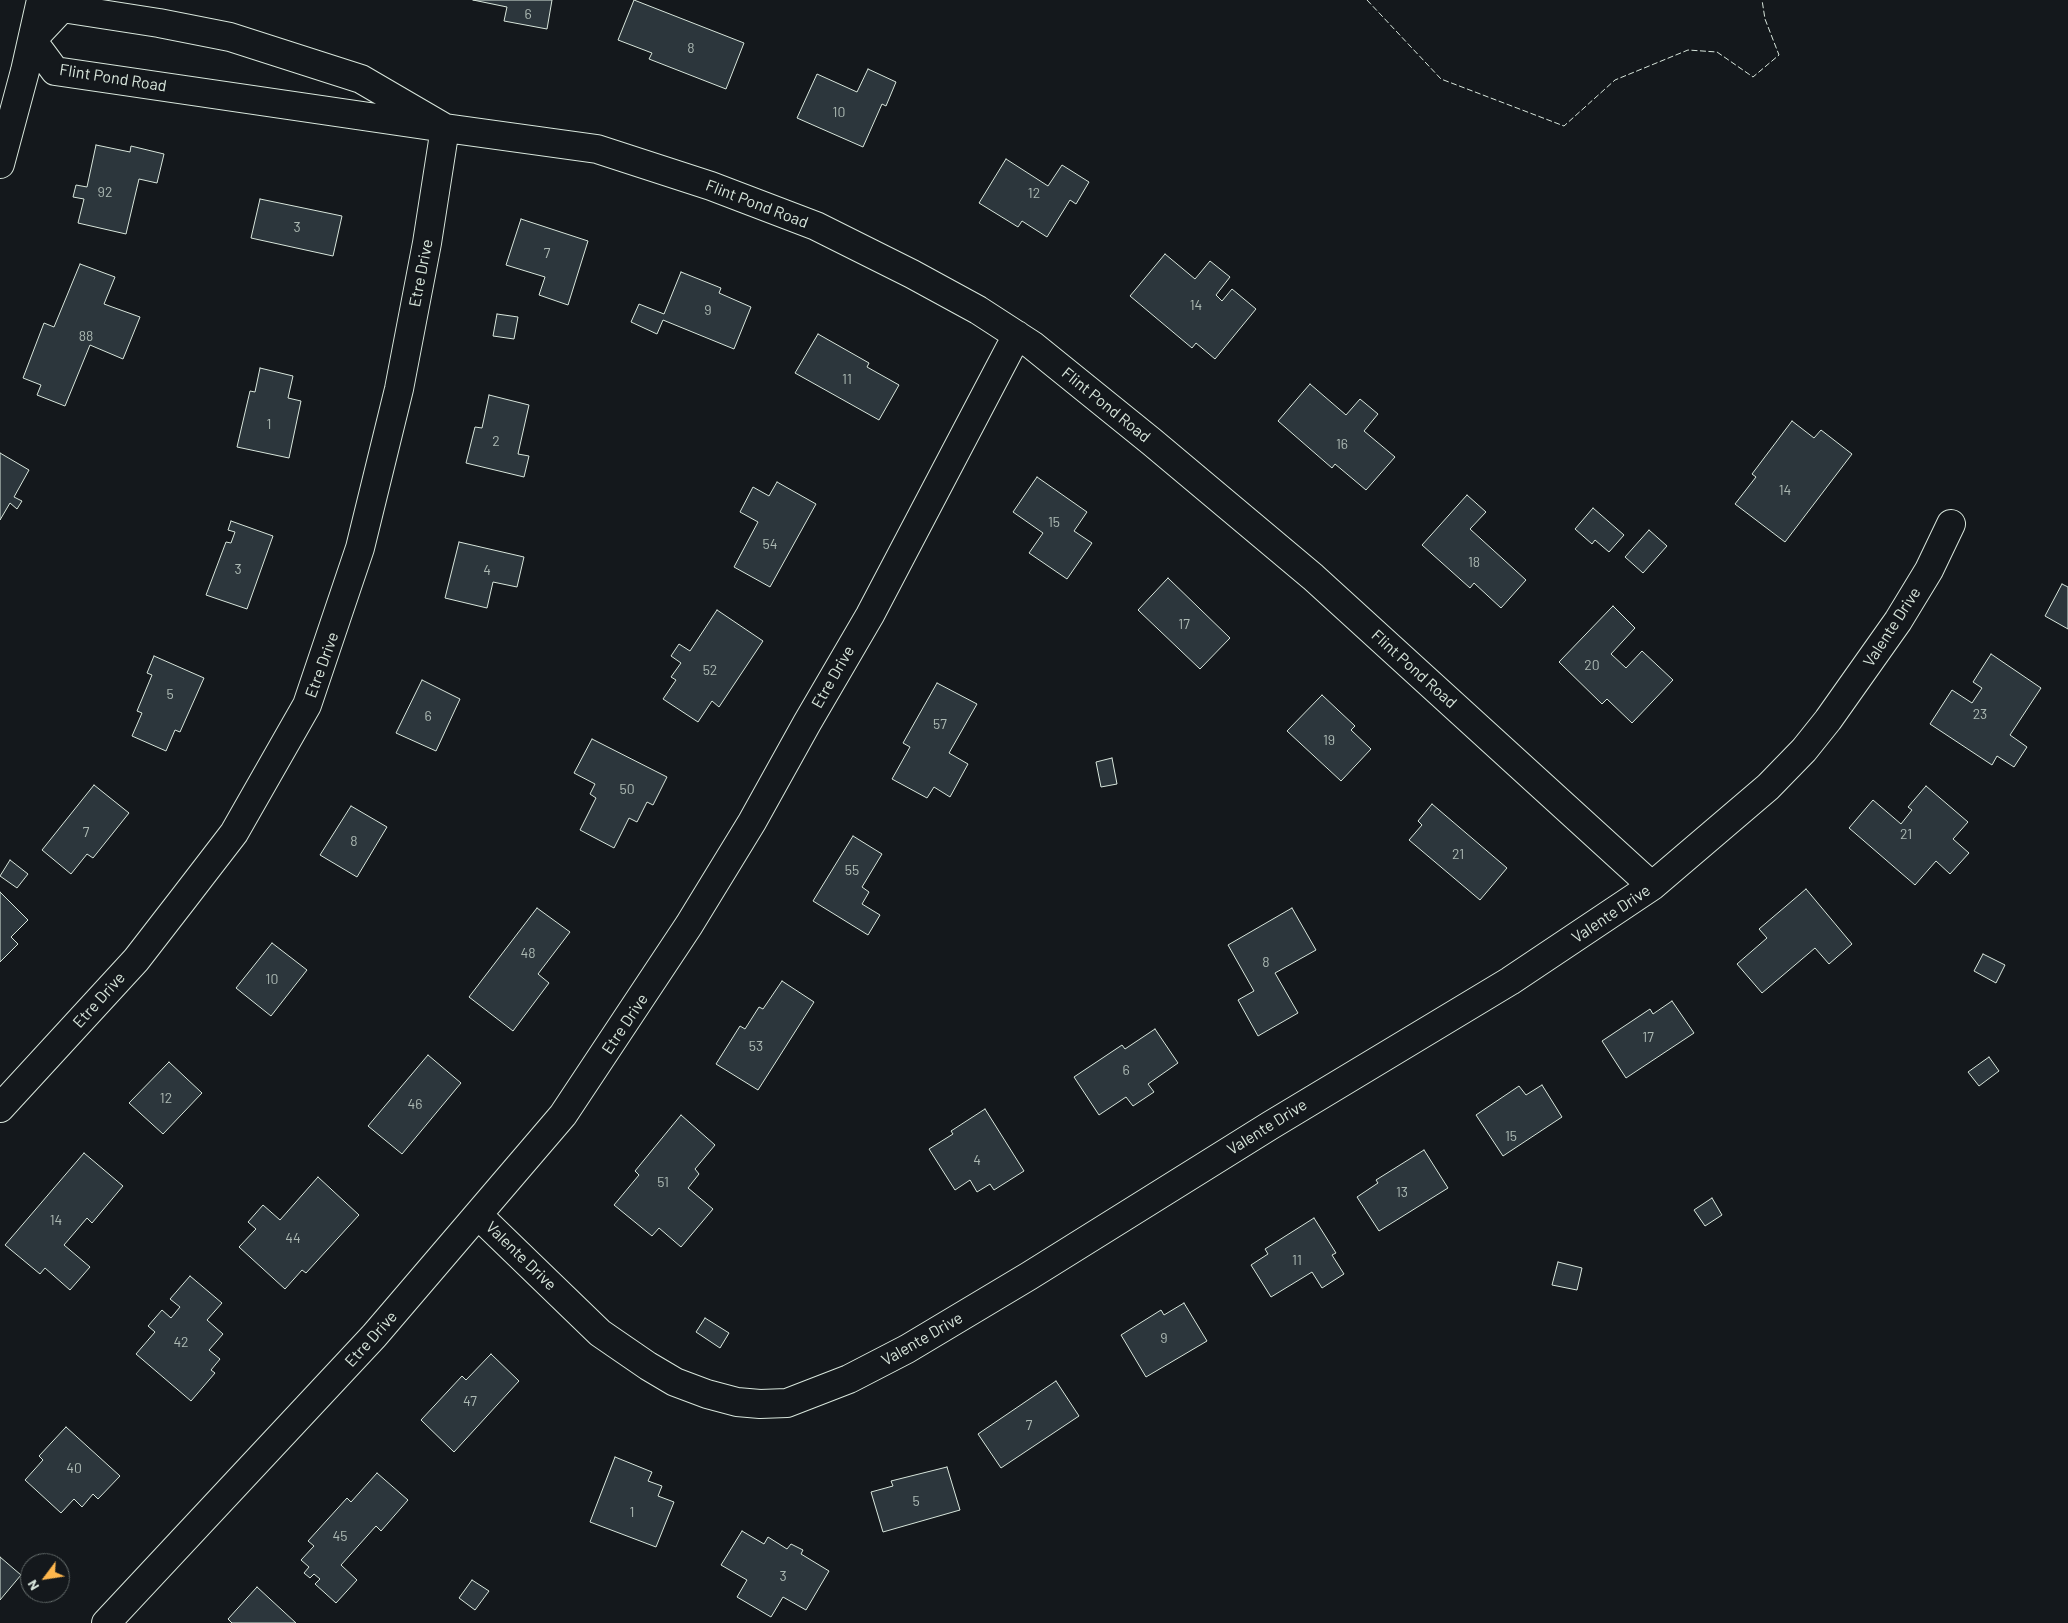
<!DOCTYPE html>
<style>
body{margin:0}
#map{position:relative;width:2068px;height:1623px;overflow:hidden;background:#14181c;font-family:Barlow,sans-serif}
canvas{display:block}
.north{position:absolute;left:20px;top:1553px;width:50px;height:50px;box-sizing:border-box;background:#14181c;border:1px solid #626a69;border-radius:50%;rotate:239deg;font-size:14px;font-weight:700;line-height:20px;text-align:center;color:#d8e6dc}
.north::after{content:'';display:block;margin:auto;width:18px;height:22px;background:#ffb74d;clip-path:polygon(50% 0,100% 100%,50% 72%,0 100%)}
</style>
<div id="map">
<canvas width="2068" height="1623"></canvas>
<div class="north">N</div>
</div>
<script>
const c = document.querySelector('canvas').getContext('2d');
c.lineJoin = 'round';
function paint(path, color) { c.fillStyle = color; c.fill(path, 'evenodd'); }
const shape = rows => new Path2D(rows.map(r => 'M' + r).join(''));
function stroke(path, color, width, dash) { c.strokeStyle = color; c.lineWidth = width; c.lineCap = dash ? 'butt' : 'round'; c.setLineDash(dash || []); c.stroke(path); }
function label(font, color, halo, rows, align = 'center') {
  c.font = font + ' Barlow,sans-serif'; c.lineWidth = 4; c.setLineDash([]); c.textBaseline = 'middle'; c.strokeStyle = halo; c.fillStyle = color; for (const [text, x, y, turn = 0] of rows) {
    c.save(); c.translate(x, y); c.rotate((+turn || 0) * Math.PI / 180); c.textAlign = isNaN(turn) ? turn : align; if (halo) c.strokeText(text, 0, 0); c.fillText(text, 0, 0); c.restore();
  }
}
const building = shape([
 [473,0,552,0,547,29,504,21,507,7,473,0],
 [634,0,744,43,726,89,649,59,652,53,618,40,634,0],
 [868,69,896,82,886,106,882,104,863,147,797,118,817,74,857,92,868,69],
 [96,145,130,152,131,146,164,154,157,183,139,179,126,234,78,223,84,199,73,197,76,185,87,187,96,145],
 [1006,159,1048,186,1062,165,1089,182,1076,204,1070,200,1047,237,1022,221,1018,227,979,203,1006,159],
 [260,199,342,216,333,256,251,238,260,199],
 [521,219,588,241,568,305,539,295,545,277,506,265,521,219],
 [1165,254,1195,279,1210,261,1230,277,1216,295,1222,301,1232,289,1256,309,1215,359,1196,343,1192,348,1130,296,1165,254],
 [80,264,115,277,104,304,140,317,123,359,90,345,65,406,37,395,41,385,23,378,44,323,54,327,80,264],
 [681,272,721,288,719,293,751,307,734,349,663,320,657,334,631,322,639,304,664,314,681,272],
 [497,314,518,317,514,339,493,336,497,314],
 [818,334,869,363,867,367,899,385,879,420,795,373,818,334],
 [260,368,293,376,288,398,301,401,289,458,237,447,250,391,255,392,260,368],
 [1310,384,1346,415,1360,399,1378,414,1364,431,1395,457,1366,490,1335,464,1332,468,1278,421,1310,384],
 [489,395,529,405,518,454,529,456,524,477,466,463,475,427,482,428,489,395],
 [1792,421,1814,438,1821,430,1852,454,1785,542,1735,504,1756,477,1752,474,1792,421],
 [0,453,29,470,14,497,22,501,17,509,10,503,0,520,0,453],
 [1037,477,1087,512,1074,531,1092,543,1067,579,1029,553,1043,533,1013,512,1037,477],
 [777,482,816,504,770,587,734,567,758,522,740,512,753,487,769,496,777,482],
 [1467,495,1486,512,1470,529,1526,580,1501,608,1474,583,1470,588,1422,545,1467,495],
 [1593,508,1624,535,1609,552,1595,540,1592,544,1575,529,1593,508],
 [231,521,273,536,247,609,206,595,226,542,231,543,235,532,228,530,231,521],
 [1649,530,1667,546,1643,573,1625,557,1649,530],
 [459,542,524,557,517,587,493,582,487,608,445,598,459,542],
 [1168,578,1230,638,1200,669,1138,610,1168,578],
 [2062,584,2068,587,2068,629,2045,616,2062,584],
 [1613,606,1635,628,1611,654,1626,668,1642,651,1673,680,1632,723,1607,699,1602,704,1559,662,1613,606],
 [717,610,763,641,719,707,712,701,698,722,663,699,676,680,671,677,681,663,671,656,679,644,690,651,717,610],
 [1991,654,2041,688,2010,735,2027,747,2014,767,1997,756,1992,765,1930,724,1952,690,1972,703,1982,688,1973,682,1991,654],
 [154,656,204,678,180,732,175,730,166,751,132,736,142,713,137,711,152,675,147,673,154,656],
 [422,680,460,699,436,751,396,733,422,680],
 [937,683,977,704,949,753,968,764,950,797,934,787,927,798,892,779,910,747,903,743,937,683],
 [1322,695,1355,726,1351,730,1371,749,1341,781,1287,731,1322,695],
 [592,739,667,777,653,805,647,802,637,822,629,818,614,848,580,830,596,798,590,794,595,784,574,773,592,739],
 [1112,758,1117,784,1101,787,1096,762,1112,758],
 [94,785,129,813,93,858,87,854,71,874,42,850,94,785],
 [1926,786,1968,822,1953,839,1969,853,1950,874,1936,861,1915,885,1849,828,1873,800,1901,824,1912,810,1908,807,1926,786],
 [1432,804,1507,868,1480,900,1409,840,1422,825,1418,821,1432,804],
 [351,806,387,827,357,877,320,855,351,806],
 [853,836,882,854,862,887,869,892,862,904,880,915,868,935,813,901,853,836],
 [10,860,28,874,17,888,0,876,10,860],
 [1806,889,1852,944,1829,964,1815,948,1762,993,1737,964,1767,938,1759,929,1806,889],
 [0,892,28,920,11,937,18,944,0,962,0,892],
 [537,908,570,932,538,974,549,983,513,1031,469,997,537,908],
 [1292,908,1316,950,1275,973,1298,1013,1258,1036,1238,1000,1254,991,1228,945,1292,908],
 [272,943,307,970,271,1016,236,988,272,943],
 [1983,954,2005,965,1996,983,1974,971,1983,954],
 [782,981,814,1002,758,1090,716,1064,740,1026,745,1029,759,1007,763,1009,782,981],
 [1672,1001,1694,1033,1626,1078,1602,1041,1650,1009,1653,1014,1672,1001],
 [1155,1029,1178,1063,1148,1084,1154,1092,1133,1106,1126,1097,1099,1115,1074,1077,1122,1045,1125,1049,1155,1029],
 [428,1055,461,1083,402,1154,368,1126,428,1055],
 [1989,1057,1999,1071,1979,1086,1968,1072,1989,1057],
 [169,1062,202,1093,163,1134,129,1103,169,1062],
 [1542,1085,1562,1117,1503,1156,1476,1115,1519,1086,1526,1095,1542,1085],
 [985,1109,1024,1171,994,1190,990,1184,977,1192,970,1180,955,1190,929,1149,953,1134,951,1131,985,1109],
 [681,1115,715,1145,695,1169,699,1174,688,1188,713,1209,681,1247,659,1228,652,1236,614,1205,639,1175,635,1171,681,1115],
 [1424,1150,1448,1188,1379,1231,1357,1197,1378,1183,1376,1180,1424,1150],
 [84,1153,123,1186,92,1223,87,1218,64,1245,90,1267,70,1290,45,1268,40,1274,5,1245,84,1153],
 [318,1177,359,1215,306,1273,302,1270,285,1289,239,1247,256,1229,248,1222,263,1205,280,1220,318,1177],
 [1712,1198,1722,1215,1705,1226,1694,1210,1712,1198],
 [1314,1218,1336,1253,1332,1255,1344,1274,1322,1288,1312,1272,1271,1297,1251,1265,1268,1254,1265,1249,1314,1218],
 [1558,1262,1582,1268,1577,1290,1552,1285,1558,1262],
 [190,1276,222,1303,207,1320,223,1334,209,1350,220,1359,211,1370,215,1373,191,1401,136,1354,155,1332,148,1326,162,1310,171,1318,180,1307,170,1299,190,1276],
 [1184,1303,1207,1341,1146,1377,1121,1335,1161,1310,1164,1315,1184,1303],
 [705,1318,729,1333,720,1348,696,1332,705,1318],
 [491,1354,519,1381,454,1452,421,1420,462,1376,466,1380,491,1354],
 [1056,1381,1079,1416,1001,1468,978,1434,1056,1381],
 [66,1427,120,1476,98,1499,93,1494,82,1507,74,1499,61,1513,25,1480,43,1460,39,1456,66,1427],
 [615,1457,652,1472,648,1481,662,1486,658,1496,674,1502,656,1547,590,1522,615,1457],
 [947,1467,960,1510,883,1532,871,1492,893,1486,891,1481,947,1467],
 [377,1473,408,1500,381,1531,376,1526,341,1565,357,1580,336,1603,315,1584,320,1579,314,1574,310,1578,304,1573,309,1567,301,1560,314,1546,308,1541,347,1498,351,1502,377,1473],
 [742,1531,764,1544,768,1537,787,1549,791,1544,803,1550,801,1554,829,1571,806,1610,783,1597,771,1617,737,1597,747,1580,721,1565,742,1531],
 [0,1557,21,1575,0,1600,0,1557],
 [472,1580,489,1591,475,1610,459,1598,472,1580],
 [257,1587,296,1623,232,1623,228,1619,257,1587]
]);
paint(building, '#2c363c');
stroke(building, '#d8e6dc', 1);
const minor = shape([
 [445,128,361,79,230,37,159,23,62,8,32,40,55,71,445,128,597,149,711,186,816,226,912,274,978,310,1032,345,1152,442,1313,577,1652,886],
 [0,164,25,71,41,0],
 [0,1108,136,960,184,898,234,833,307,705,360,548,399,389,427,243,445,128],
 [479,1216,600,1333,648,1366,675,1382,707,1394,737,1402,760,1404,787,1403,849,1379,907,1349,1029,1276,1271,1125,1510,981,1652,886,1768,787,1804,750,1828,720,1898,621,1929,570,1951,524],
 [106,1623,374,1336,563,1115,689,925,752,822,807,723,870,615,1017,335]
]);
stroke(minor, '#d8e6dc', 30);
stroke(minor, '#14181c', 28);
stroke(shape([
 [1367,0,1441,79,1564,126,1615,80,1688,50,1717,52,1753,77,1779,55,1765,19,1762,0]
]), '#d8e6dc', 1, [6, 2.5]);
label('14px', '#adbab4', null, [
 ["6",528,14],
 ["8",691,48],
 ["10",839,112],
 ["92",105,192],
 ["12",1034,193],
 ["3",297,227],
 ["7",547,253],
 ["14",1196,305],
 ["9",708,310],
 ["88",86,336],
 ["11",847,379],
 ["1",269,424],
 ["2",496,441],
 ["16",1342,444],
 ["14",1785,490],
 ["15",1054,522],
 ["54",770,544],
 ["18",1474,562],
 ["3",238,569],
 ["4",487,570],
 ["17",1184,624],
 ["20",1592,665],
 ["52",710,670],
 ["5",170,694],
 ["23",1980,714],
 ["6",428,716],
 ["57",940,724],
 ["19",1329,740],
 ["50",627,789],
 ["7",86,832],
 ["21",1906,834],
 ["8",354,841],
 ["21",1458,854],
 ["55",852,870],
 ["48",528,953],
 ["8",1266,962],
 ["10",272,979],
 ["17",1648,1037],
 ["53",756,1046],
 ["6",1126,1070],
 ["12",166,1098],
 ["46",415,1104],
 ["15",1511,1136],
 ["4",977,1160],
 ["51",663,1182],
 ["13",1402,1192],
 ["14",56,1220],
 ["44",293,1238],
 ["11",1297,1260],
 ["9",1164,1338],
 ["42",181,1342],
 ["47",470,1401],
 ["7",1029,1425],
 ["40",74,1468],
 ["5",916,1501],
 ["1",632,1512],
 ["45",340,1536],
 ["3",783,1576]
]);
label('16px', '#d8e6dc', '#14181c', [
 ["Flint Pond Road",113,78,9],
 ["Flint Pond Road",757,204,21],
 ["Etre Drive",421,273,-79],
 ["Flint Pond Road",1106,405,39],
 ["Valente Drive",1892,627,-57],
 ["Etre Drive",322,665,-70],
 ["Flint Pond Road",1414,669,42],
 ["Etre Drive",833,677,-60],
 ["Valente Drive",1611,914,-34],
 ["Etre Drive",99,1000,-48],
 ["Etre Drive",625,1024,-56],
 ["Valente Drive",1267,1127,-32],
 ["Valente Drive",521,1256,44],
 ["Etre Drive",371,1339,-48],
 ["Valente Drive",922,1339,-30]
]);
</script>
